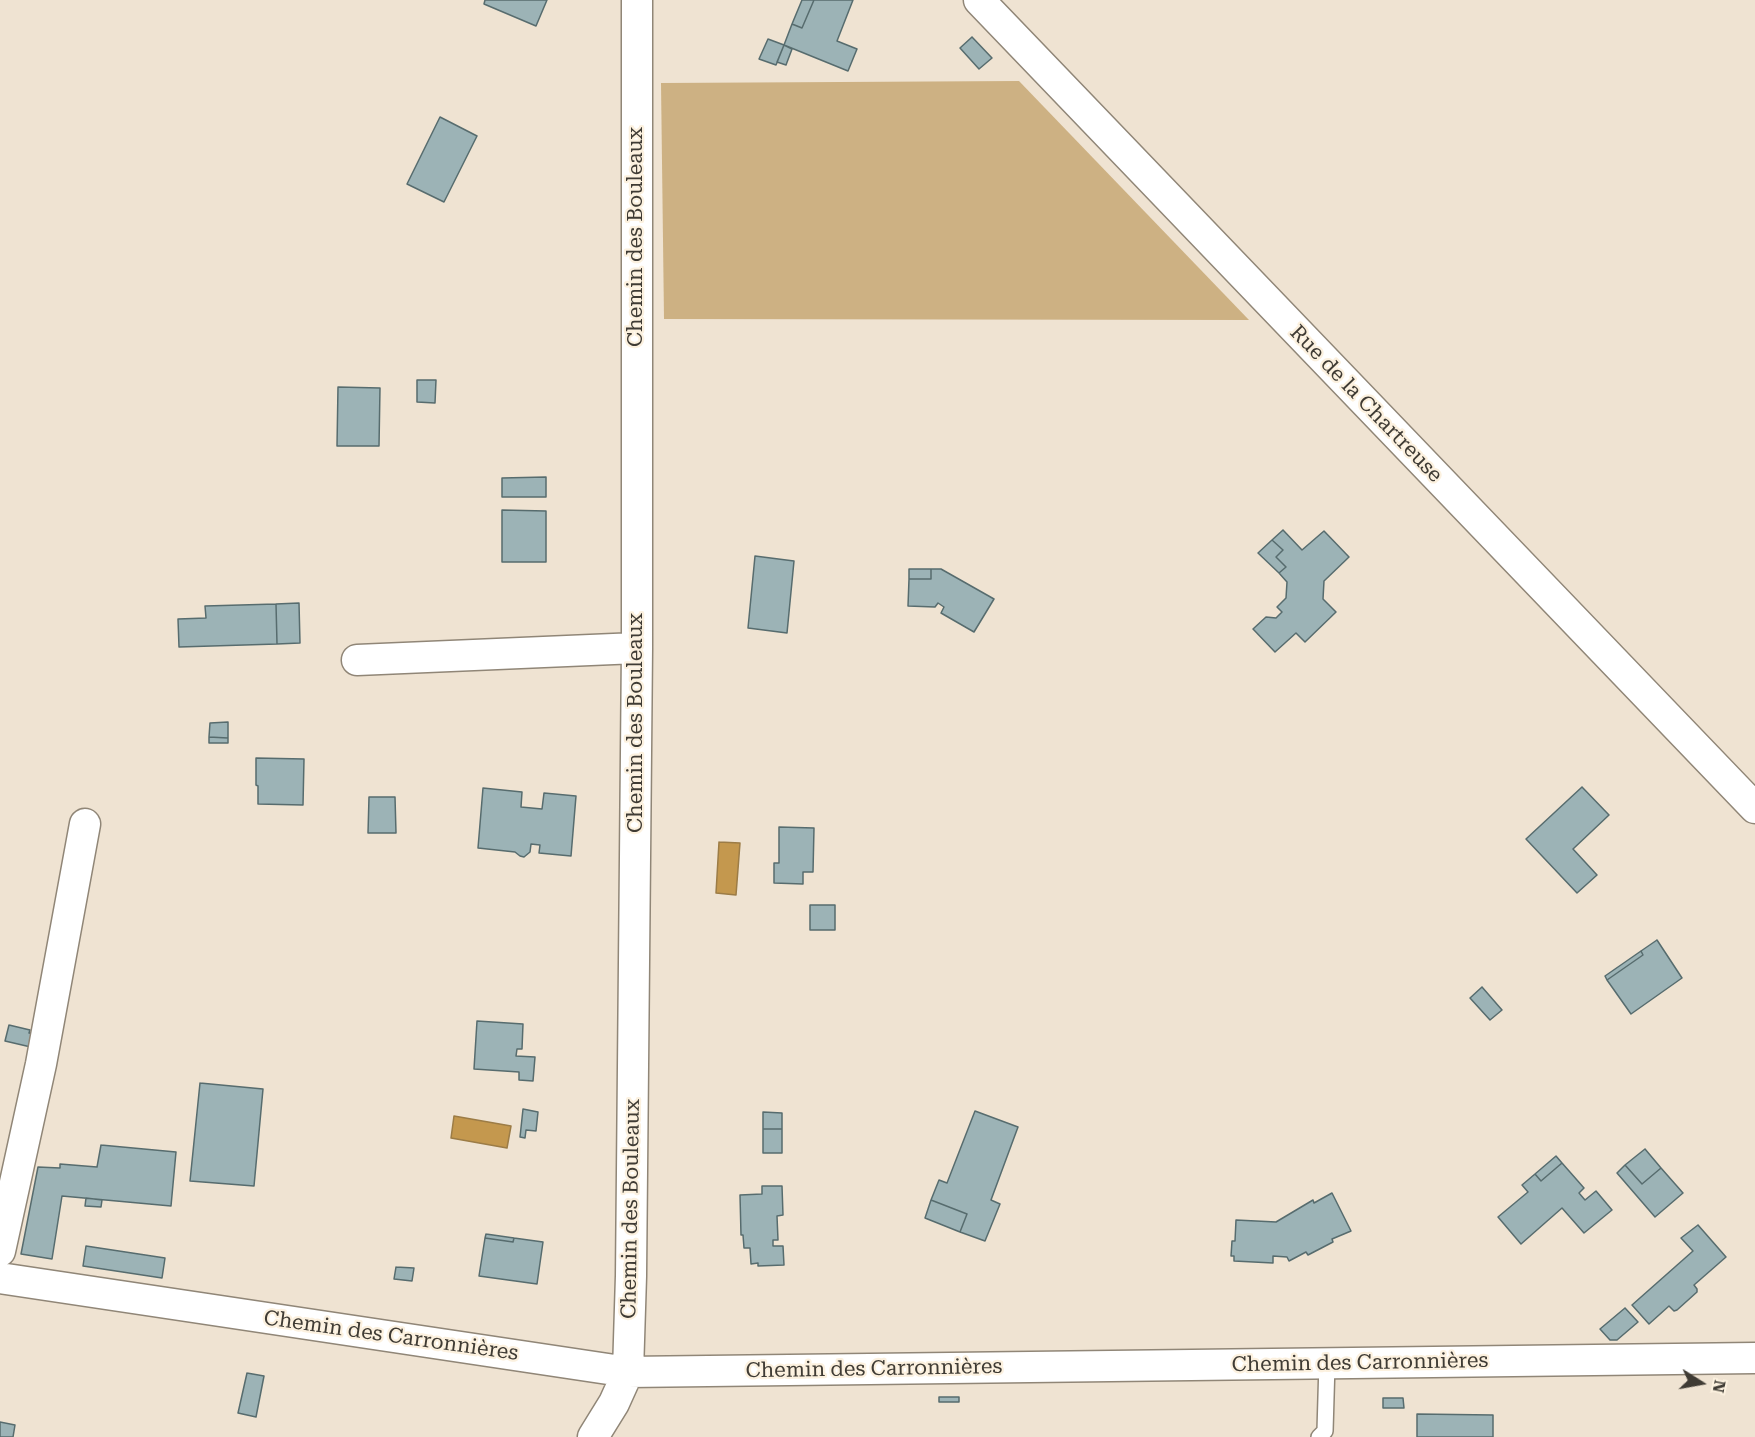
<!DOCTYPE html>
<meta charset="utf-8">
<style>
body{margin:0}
#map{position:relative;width:1755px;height:1437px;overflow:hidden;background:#efe3d2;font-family:"Roboto Serif",serif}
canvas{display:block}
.north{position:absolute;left:1671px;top:1353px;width:60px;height:60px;-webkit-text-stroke:4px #fcf1df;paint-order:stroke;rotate:101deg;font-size:16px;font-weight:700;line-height:24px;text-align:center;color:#3f3b34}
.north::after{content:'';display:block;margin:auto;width:21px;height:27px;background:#3f3b34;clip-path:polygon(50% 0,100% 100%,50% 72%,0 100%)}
</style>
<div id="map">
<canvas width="1755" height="1437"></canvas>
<div class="north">N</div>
</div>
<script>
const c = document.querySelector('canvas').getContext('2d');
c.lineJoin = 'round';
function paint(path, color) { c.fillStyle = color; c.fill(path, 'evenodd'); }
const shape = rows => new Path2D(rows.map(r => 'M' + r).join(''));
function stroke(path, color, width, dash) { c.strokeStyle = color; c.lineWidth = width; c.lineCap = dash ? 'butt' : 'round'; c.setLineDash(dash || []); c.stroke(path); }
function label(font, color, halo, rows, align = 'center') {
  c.font = font + ' "Roboto Serif",serif'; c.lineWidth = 4.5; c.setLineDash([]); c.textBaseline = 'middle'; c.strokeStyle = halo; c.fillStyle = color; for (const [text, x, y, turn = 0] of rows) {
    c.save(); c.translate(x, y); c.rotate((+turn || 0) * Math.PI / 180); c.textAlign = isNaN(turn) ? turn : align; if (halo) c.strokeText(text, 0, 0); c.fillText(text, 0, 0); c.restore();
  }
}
paint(shape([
 [1019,81,1249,320,664,319,661,83]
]), '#cdb183');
const water = shape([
 [719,842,740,843,736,895,716,893,719,842],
 [454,1116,511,1126,507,1148,451,1138,454,1116]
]);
paint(water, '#c4984e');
stroke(water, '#9c7c46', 1.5);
const building = shape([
 [485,0,547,0,536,26,484,4,485,0],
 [802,0,814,0,802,28,792,24,802,0],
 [814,0,853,0,837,41,857,49,848,71,784,45,792,24,802,28,814,0],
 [972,37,992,58,979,69,960,48,972,37],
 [768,39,784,45,776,65,759,59,768,39],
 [784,45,792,49,786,65,777,62,784,45],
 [440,117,477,136,444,202,407,184,440,117],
 [417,380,436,380,435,403,417,402,417,380],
 [338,387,380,388,379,446,337,446,338,387],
 [546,477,546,497,502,497,502,478,546,477],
 [502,510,546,511,546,562,502,562,502,510],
 [1283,530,1302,550,1324,531,1349,557,1324,581,1323,599,1336,612,1305,642,1296,633,1275,652,1253,629,1266,617,1276,618,1282,612,1277,607,1286,598,1287,582,1279,573,1286,567,1276,557,1283,550,1272,540,1283,530],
 [1272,540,1283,550,1276,557,1286,567,1279,573,1258,553,1272,540],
 [755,556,794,561,787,633,748,628,755,556],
 [909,569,931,569,931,579,909,579,909,569],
 [931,569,941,569,994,599,974,632,941,613,944,607,938,603,935,607,908,606,909,579,931,579,931,569],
 [299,603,300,643,277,644,276,604,299,603],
 [276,604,277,644,179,647,178,619,206,618,205,606,276,604],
 [228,722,228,738,209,737,210,723,228,722],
 [209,737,228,738,228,743,209,743,209,737],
 [256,758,304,759,303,805,258,804,258,786,256,785,256,758],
 [1582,787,1609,815,1573,849,1597,875,1577,893,1526,839,1582,787],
 [483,788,522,792,521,807,542,809,544,793,576,796,571,856,539,853,540,845,531,844,530,852,524,857,520,856,515,852,478,848,483,788],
 [369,797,395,797,396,833,368,833,369,797],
 [779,827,814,828,813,872,803,872,803,884,774,883,774,863,779,863,779,827],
 [810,905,835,905,835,930,810,930,810,905],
 [1657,940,1682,978,1631,1014,1607,980,1643,955,1641,951,1657,940],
 [1641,951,1643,955,1607,980,1605,976,1641,951],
 [1482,987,1502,1010,1490,1020,1470,998,1482,987],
 [477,1021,523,1024,522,1049,517,1049,516,1056,535,1057,533,1081,519,1080,519,1072,474,1069,477,1021],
 [9,1025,30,1030,29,1033,37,1035,35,1048,5,1041,9,1025],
 [200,1083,263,1089,254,1186,190,1181,200,1083],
 [523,1109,538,1112,536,1131,526,1130,525,1138,520,1137,523,1109],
 [975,1111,1018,1127,991,1200,1000,1204,985,1241,960,1232,967,1214,931,1200,939,1180,947,1183,975,1111],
 [763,1112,782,1113,782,1129,763,1129,763,1112],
 [763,1129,782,1129,782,1153,763,1153,763,1129],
 [101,1145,176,1152,171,1206,62,1196,52,1259,21,1254,38,1167,60,1168,60,1164,97,1167,101,1145],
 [1645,1149,1661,1168,1642,1184,1625,1165,1645,1149],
 [1556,1156,1562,1163,1541,1181,1535,1174,1556,1156],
 [1562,1163,1584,1188,1579,1193,1585,1200,1596,1191,1612,1210,1584,1233,1562,1208,1521,1244,1498,1217,1528,1192,1522,1185,1535,1174,1541,1181,1562,1163],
 [1625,1165,1642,1184,1661,1168,1683,1193,1655,1217,1617,1173,1625,1165],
 [762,1186,782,1186,783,1215,777,1216,778,1240,773,1240,773,1246,783,1246,784,1265,758,1266,758,1263,751,1264,750,1248,744,1248,743,1235,741,1235,740,1195,762,1194,762,1186],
 [1332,1193,1351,1231,1332,1239,1333,1242,1308,1255,1306,1252,1289,1261,1287,1257,1273,1256,1273,1263,1234,1261,1234,1256,1231,1256,1232,1241,1235,1241,1236,1220,1276,1222,1313,1200,1314,1203,1332,1193],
 [86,1198,102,1200,101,1207,85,1206,86,1198],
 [931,1200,967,1214,960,1232,925,1218,931,1200],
 [1698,1225,1726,1257,1694,1285,1697,1289,1697,1292,1677,1310,1674,1311,1669,1306,1649,1324,1632,1305,1693,1251,1681,1238,1698,1225],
 [486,1234,514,1238,513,1242,485,1238,486,1234],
 [485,1238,513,1242,514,1238,543,1242,537,1284,479,1276,485,1238],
 [86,1246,165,1258,162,1278,83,1266,86,1246],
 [396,1267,414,1268,412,1281,394,1279,396,1267],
 [1625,1308,1638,1322,1617,1340,1610,1340,1600,1329,1625,1308],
 [247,1373,264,1376,256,1417,238,1413,247,1373],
 [939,1397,959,1397,959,1402,939,1402,939,1397],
 [1383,1398,1403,1398,1404,1408,1383,1408,1383,1398],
 [1417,1414,1493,1415,1493,1437,1417,1437,1417,1414],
 [0,1422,15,1425,13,1437,0,1437,0,1422]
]);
paint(building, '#9cb3b6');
stroke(building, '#576c6e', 1.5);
const lane = shape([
 [1319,1437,1325,1431,1327,1363]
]);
const street = shape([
 [979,0,1755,808],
 [357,660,637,648],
 [0,1251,41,1064,85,824],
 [0,1278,628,1372,1755,1358],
 [593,1437,614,1403,628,1372,631,1276,637,648,637,0]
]);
stroke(lane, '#908677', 18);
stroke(street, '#908677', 33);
stroke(lane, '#fff', 15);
stroke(street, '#fff', 30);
label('21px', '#3f3b34', '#fcf1df', [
 ["Chemin des Bouleaux",636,237,-90],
 ["Rue de la Chartreuse",1366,404,46],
 ["Chemin des Bouleaux",636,723,-90],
 ["Chemin des Bouleaux",631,1209,-89],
 ["Chemin des Carronnières",391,1336,8],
 ["Chemin des Carronnières",1360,1363,-1],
 ["Chemin des Carronnières",874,1369,-1]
]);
</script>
